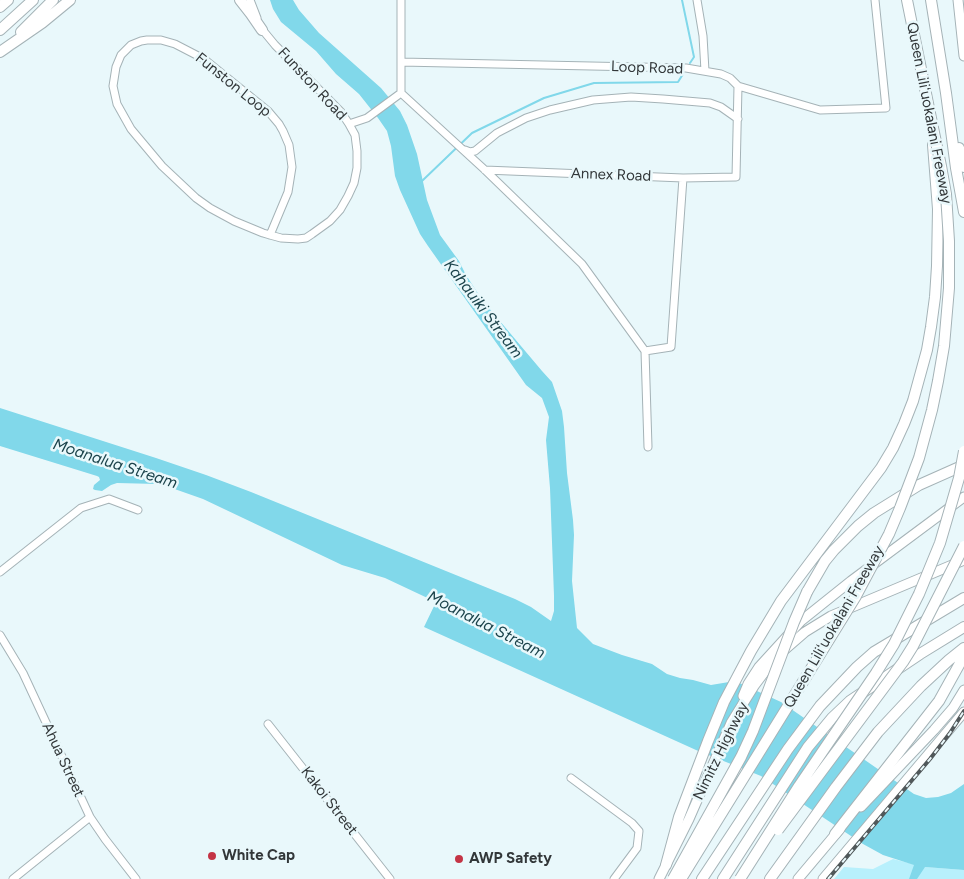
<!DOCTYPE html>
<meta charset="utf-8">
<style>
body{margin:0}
canvas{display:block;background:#e9f8fb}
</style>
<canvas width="964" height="879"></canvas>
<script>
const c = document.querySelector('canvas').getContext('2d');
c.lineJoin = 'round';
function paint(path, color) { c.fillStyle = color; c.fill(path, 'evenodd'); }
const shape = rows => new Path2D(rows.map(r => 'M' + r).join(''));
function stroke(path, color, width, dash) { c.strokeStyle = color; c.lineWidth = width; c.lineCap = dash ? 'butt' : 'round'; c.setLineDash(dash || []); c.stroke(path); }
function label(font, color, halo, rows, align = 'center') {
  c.font = font + ' Figtree,sans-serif'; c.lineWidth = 5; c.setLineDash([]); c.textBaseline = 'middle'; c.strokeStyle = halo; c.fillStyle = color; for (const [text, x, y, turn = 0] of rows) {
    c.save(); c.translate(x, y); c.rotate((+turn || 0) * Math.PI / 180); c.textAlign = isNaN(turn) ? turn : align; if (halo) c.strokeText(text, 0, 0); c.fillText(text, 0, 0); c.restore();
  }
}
paint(shape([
 [893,859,925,867,964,870,964,879,834,879,844,867,873,869]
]), '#b8f0fc');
paint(shape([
 [270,0,293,0,299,10,319,33,381,88,400,111,407,125,417,154,427,200,440,235,459,261,466,275,483,301,542,371,552,382,562,411,564,427,567,473,573,520,574,535,572,581,577,628,593,644,622,655,652,664,667,674,680,678,693,680,711,685,735,681,781,702,914,794,926,798,938,797,951,793,964,784,964,870,925,867,917,879,909,879,914,865,883,855,863,844,761,776,696,750,424,627,436,602,385,578,342,565,203,499,166,486,157,484,117,483,111,485,102,491,95,490,93,489,94,485,100,480,99,477,97,476,0,446,0,408,156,458,206,475,251,492,515,599,531,607,551,621,554,611,554,596,550,488,546,440,549,417,542,398,526,385,428,246,420,234,400,190,395,176,391,146,387,131,378,118,359,94,336,74,316,51,281,22,273,9]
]), '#81d8ea');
stroke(shape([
 [682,0,694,57,690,63],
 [422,181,472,133,544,98,594,83,678,82,683,74]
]), '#81d8ea', 2);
const minor = shape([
 [250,0,257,18],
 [401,0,401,93,485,170,582,264,645,351,648,447],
 [697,0,703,36,705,71],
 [261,28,275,45,341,112,349,124,355,135,357,151,357,168,354,183,348,196,340,210,330,221,312,234,306,238,298,239,281,238,270,235,263,233,234,221,210,208,196,198,162,166,131,129,117,104,113,86,116,67,121,55,131,45,141,41,147,40,161,40,175,44,204,59,268,111,279,124,283,131,289,145,292,167,288,192,270,235],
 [401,62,686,68,721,74,730,78,738,86,820,110,886,108,875,0],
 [349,124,367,118,401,93],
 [465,150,470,152,475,151,497,133,526,118,550,110,593,100,631,97,663,99,710,103,721,107,738,119],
 [485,170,683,178,736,177,738,86],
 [645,351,671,347,683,178],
 [0,572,81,508,109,499,138,510],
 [0,635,23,673,90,817,105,839,136,879],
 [268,724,390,879],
 [571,778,632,823,639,831,637,848,614,879],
 [13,879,90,817]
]);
const major = shape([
 [958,0,964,56],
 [743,696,748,684,759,667,801,621,851,581,964,497],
 [861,807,934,730,953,708,964,690],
 [659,879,689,819,731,723,754,686,775,658,805,632,831,616,964,560],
 [798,879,840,829],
 [823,879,964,712]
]);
const highway = shape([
 [240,0,251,14,262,30],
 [907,0,932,123,932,131],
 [931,0,946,93,956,168,964,212],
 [0,7,8,0],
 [0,30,33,0],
 [21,32,53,0],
 [0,52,42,23,70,0],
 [959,148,964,167],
 [807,592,825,561,834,550,858,526,874,513,919,485,964,465],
 [835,834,939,701,964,656],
 [666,865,679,817,708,741,724,702,751,651,781,601,881,468,893,448,904,424,913,401,927,350,931,327,935,297,937,266,938,209,933,145],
 [702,879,788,749,820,706,857,667,874,652,964,598],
 [723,879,808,747,832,718,850,701,920,654,964,627],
 [770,879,836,787,878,732,921,686,949,660,964,648]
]);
stroke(minor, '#a5b3b7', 9);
stroke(major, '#a5b3b7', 11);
stroke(highway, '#a5b3b7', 12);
stroke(minor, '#fff', 7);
stroke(major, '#fff', 9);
stroke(highway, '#fff', 10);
const rail = shape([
 [828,879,930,759,950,733,964,711]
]);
stroke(rail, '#51585a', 4);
stroke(rail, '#e9f8fb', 2, [5.5]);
const highwayBridge = shape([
 [778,830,903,662,913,646,964,546],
 [673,879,741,757,753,731,794,622,807,592],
 [681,879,856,596,889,534,900,508,919,458,932,410,938,381,944,346,949,288,949,241,946,194,941,166,932,123],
 [740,879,799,786,876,673,894,644,919,594,940,543,959,478,964,451]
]);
stroke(highwayBridge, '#a5b3b7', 12, []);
stroke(highwayBridge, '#fff', 10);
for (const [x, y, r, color] of [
 [212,856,5,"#c43445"],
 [459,859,5,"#c43445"]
]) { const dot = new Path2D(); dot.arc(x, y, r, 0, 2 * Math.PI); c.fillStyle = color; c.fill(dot); stroke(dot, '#e9f8fb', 2); }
label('15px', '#323739', '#e9f8fb', [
 ["Loop Road",647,68,2],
 ["Funston Road",312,84,47],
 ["Funston Loop",233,85,39],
 ["Queen Liliʻuokalani Freeway",929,113,79],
 ["Annex Road",611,175,2],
 ["Queen Liliʻuokalani Freeway",834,627,-60],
 ["Nimitz Highway",721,751,-64],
 ["Ahua Street",63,760,65],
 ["Kakoi Street",329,801,52]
]);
label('bold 15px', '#323739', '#e9f8fb', [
 ["White Cap",222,856],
 ["AWP Safety",469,859]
], 'left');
label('italic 16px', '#1b434b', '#e9f8fb', [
 ["Kahauiki Stream",483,309,53],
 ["Moanalua Stream",115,464,18],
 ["Moanalua Stream",486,625,27]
]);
</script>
